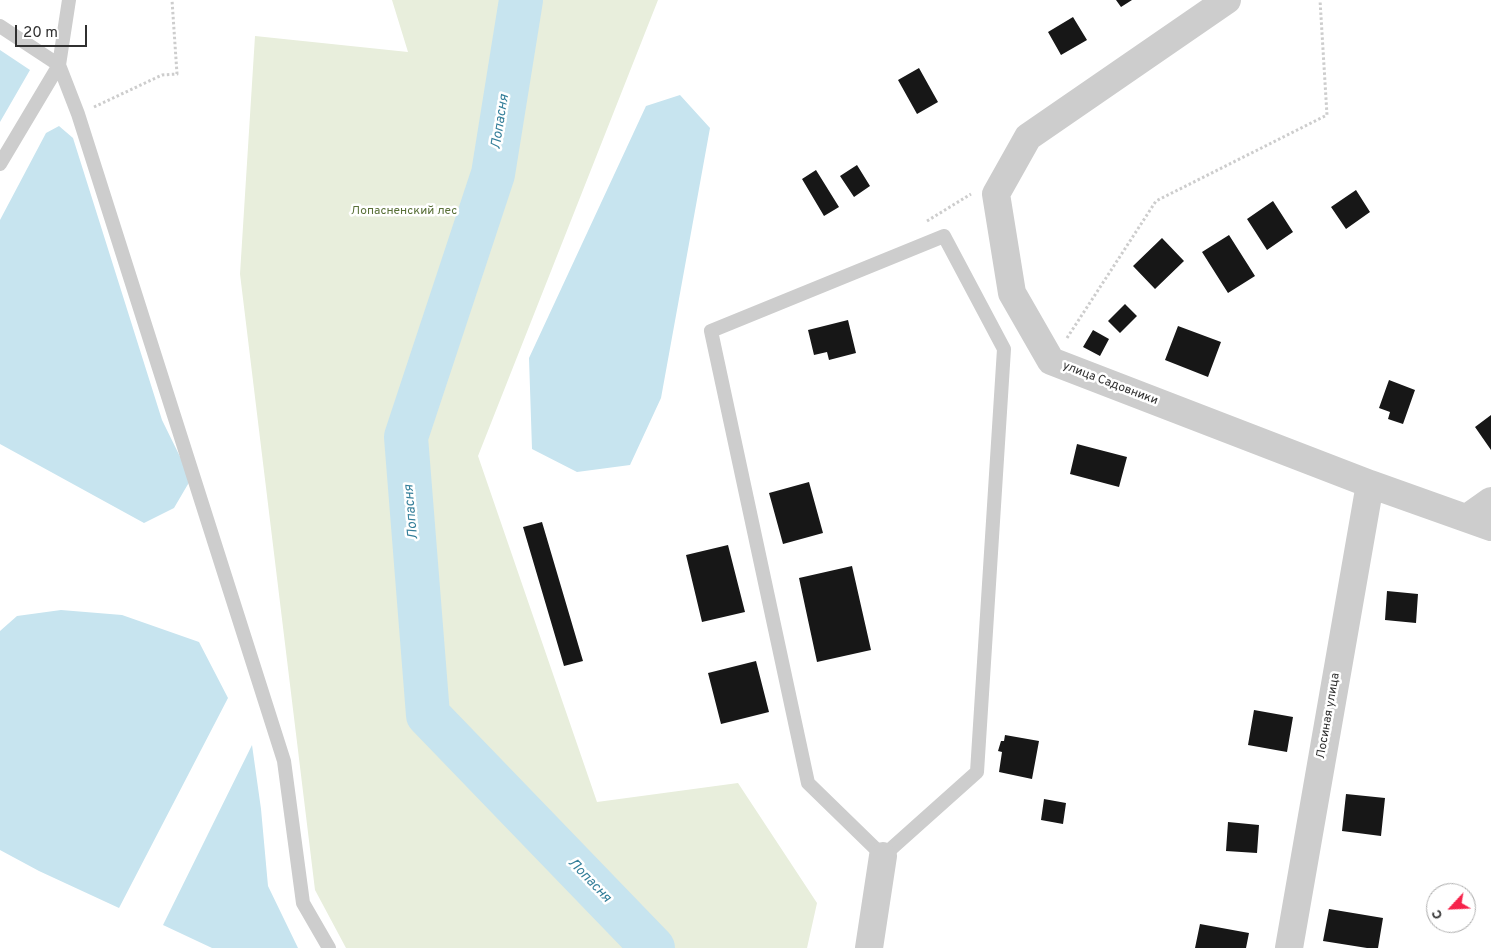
<!DOCTYPE html>
<meta charset="utf-8">
<style>
body{margin:0}
#map{position:relative;width:1491px;height:948px;overflow:hidden;background:#fff;font-family:Overpass,sans-serif}
canvas{display:block}
.north{position:absolute;left:1426px;top:883px;width:50px;height:50px;box-sizing:border-box;background:#fff;border:1px solid #acacac;border-radius:50%;rotate:245deg;font-size:14px;font-weight:700;line-height:20px;text-align:center;color:#303030}
.north::after{content:'';display:block;margin:auto;width:18px;height:22px;background:#f6234b;clip-path:polygon(50% 0,100% 100%,50% 72%,0 100%)}
.scale{position:absolute;left:15px;top:25px;width:72px;height:22px;box-sizing:border-box;border:2px solid #303030;border-top:0;padding-left:6px;font-size:15px;line-height:18px;white-space:nowrap;color:#303030;-webkit-text-stroke:4px #fff;paint-order:stroke}
</style>
<div id="map">
<canvas width="1491" height="948"></canvas>
<div class="north">С</div>
<div class="scale">20 m</div>
</div>
<script>
const c = document.querySelector('canvas').getContext('2d');
c.lineJoin = 'round';
function paint(path, color) { c.fillStyle = color; c.fill(path, 'evenodd'); }
const shape = rows => new Path2D(rows.map(r => 'M' + r).join(''));
function stroke(path, color, width, dash) { c.strokeStyle = color; c.lineWidth = width; c.lineCap = dash ? 'butt' : 'round'; c.setLineDash(dash || []); c.stroke(path); }
function label(font, color, halo, rows, align = 'center') {
  c.font = font + ' Overpass,sans-serif'; c.lineWidth = 5; c.setLineDash([]); c.textBaseline = 'middle'; c.strokeStyle = halo; c.fillStyle = color; for (const [text, x, y, turn = 0] of rows) {
    c.save(); c.translate(x, y); c.rotate((+turn || 0) * Math.PI / 180); c.textAlign = isNaN(turn) ? turn : align; if (halo) c.strokeText(text, 0, 0); c.fillText(text, 0, 0); c.restore();
  }
}
paint(shape([
 [392,0,658,0,478,456,597,802,738,783,817,903,807,948,346,948,315,890,240,274,255,36,408,52]
]), '#e8eedc');
paint(shape([
 [0,50,30,70,0,122],
 [680,95,710,128,661,398,630,465,577,472,532,449,529,358,646,106],
 [59,126,73,138,162,420,191,479,174,508,144,523,0,444,0,220,46,133],
 [61,610,122,615,199,642,228,698,119,908,39,871,0,850,0,631,17,616],
 [252,745,261,809,268,886,298,948,212,948,163,925]
]), '#c7e4ef');
stroke(shape([
 [521,0,493,174,406,437,428,715,653,948]
]), '#c7e4ef', 44);
paint(shape([
 [1116,0,1132,0,1121,7],
 [1073,17,1087,40,1061,55,1048,32],
 [919,68,938,102,917,114,898,80],
 [857,165,870,186,854,197,840,176],
 [816,170,839,207,824,216,802,179],
 [1356,190,1370,212,1346,229,1331,207],
 [1273,201,1293,232,1267,250,1247,219],
 [1229,235,1255,276,1228,293,1202,252],
 [1162,238,1184,261,1155,289,1133,266],
 [1125,304,1137,316,1120,333,1108,321],
 [848,320,856,353,829,360,827,352,814,355,808,330],
 [1178,326,1221,342,1208,377,1165,360],
 [1093,330,1109,339,1100,356,1083,347],
 [1389,380,1415,390,1403,424,1388,419,1390,412,1379,408],
 [1491,415,1491,450,1475,427],
 [1077,444,1127,457,1119,487,1070,474],
 [809,482,823,533,783,544,769,493],
 [542,522,583,661,564,666,523,527],
 [728,545,745,612,702,622,686,555],
 [852,566,871,650,817,662,799,578],
 [1387,591,1418,594,1416,623,1385,620],
 [756,661,769,712,721,724,708,673],
 [1254,710,1293,717,1287,752,1248,745],
 [1005,735,1039,741,1032,779,999,772,1002,752,998,751,1001,741,1004,741],
 [1346,794,1385,798,1381,836,1342,831],
 [1044,799,1066,803,1063,824,1041,820],
 [1228,822,1259,825,1257,853,1226,851],
 [1329,909,1383,918,1378,948,1367,948,1323,941],
 [1200,924,1249,933,1246,948,1195,948]
]), '#171717');
stroke(shape([
 [94,107,162,75,177,74,172,0],
 [927,221,971,194],
 [1067,338,1156,201,1327,115,1320,0]
]), '#cdcdcd', 3, [2.5, 2.5]);
stroke(shape([
 [69,0,59,65,78,114,284,761,303,903,329,948],
 [0,26,59,65,0,164],
 [944,236,1004,349,977,772,883,856,808,783,711,331,944,236]
]), '#cdcdcd', 14);
stroke(shape([
 [1227,0,1028,137,996,194,1012,293,1051,361,1370,484,1491,527],
 [1467,518,1491,501],
 [869,948,883,856],
 [1289,948,1370,484]
]), '#cdcdcd', 28);
label('12px', '#597038', '#fff', [
 ["Лопасненский лес",404,212]
]);
label('12px', '#303030', '#fff', [
 ["улица Садовники",1110,384,21],
 ["Лосиная улица",1329,716,-80]
]);
label('italic 14px', '#357f9a', '#fff', [
 ["Лопасня",501,122,-81],
 ["Лопасня",412,512,-95],
 ["Лопасня",589,881,46]
]);
</script>
